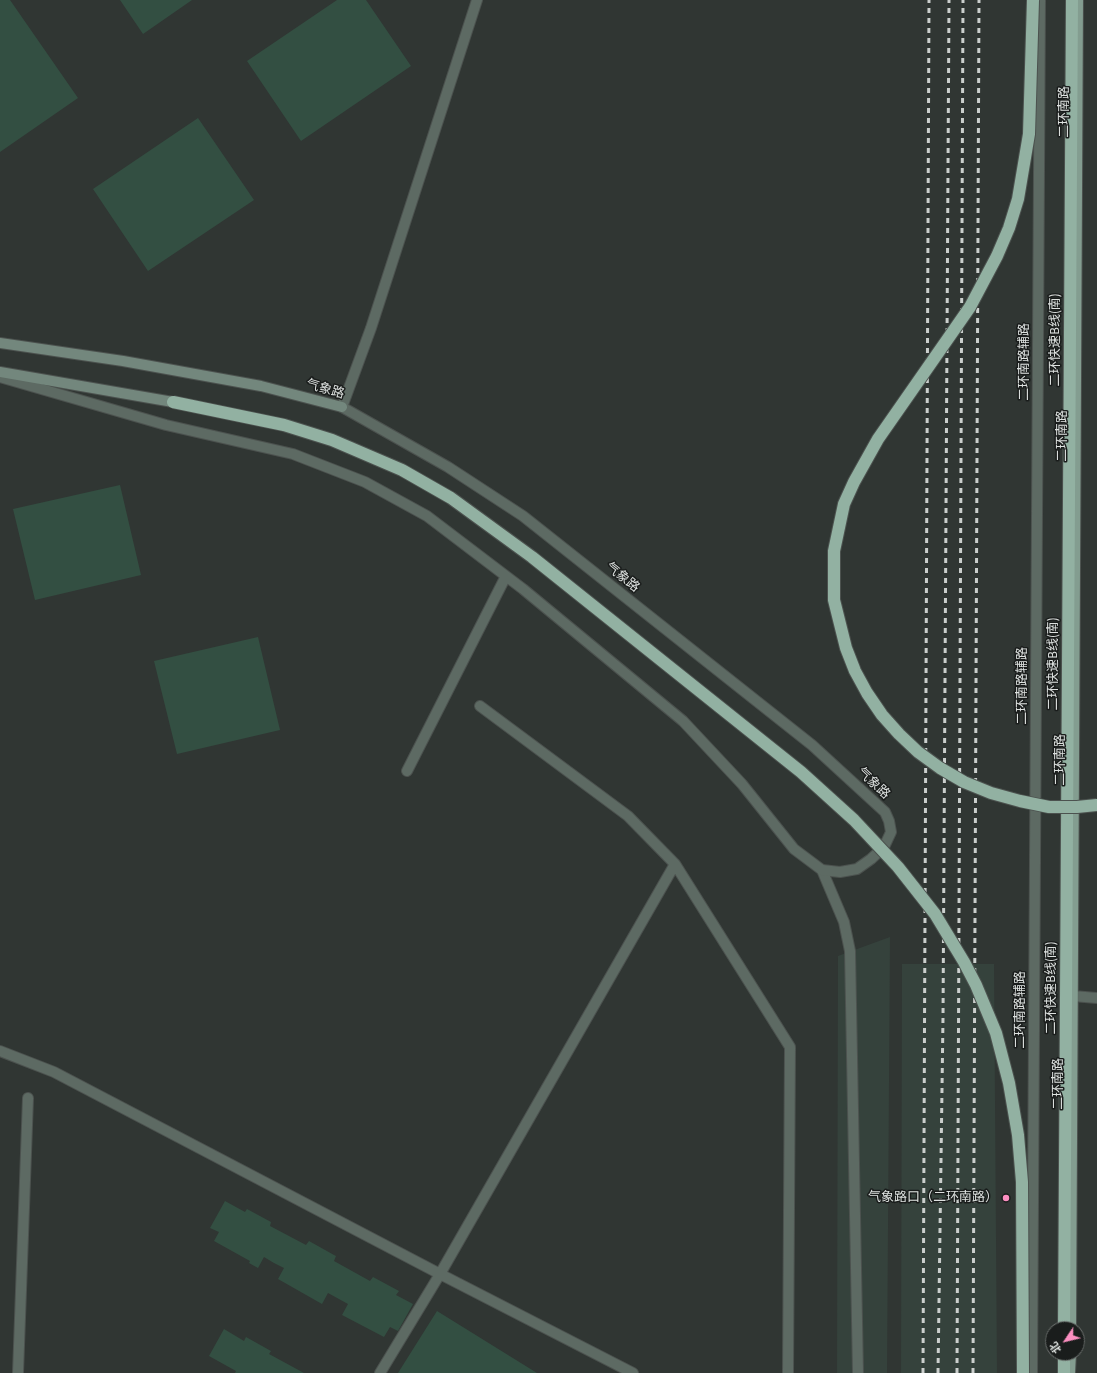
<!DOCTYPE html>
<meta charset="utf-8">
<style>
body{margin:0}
#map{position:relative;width:1097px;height:1373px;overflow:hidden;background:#303633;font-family:"Source Sans 3","Noto Sans SC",sans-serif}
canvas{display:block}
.north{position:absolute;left:1045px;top:1321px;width:40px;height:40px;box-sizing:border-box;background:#1a1d1c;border:1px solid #686c6a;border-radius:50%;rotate:235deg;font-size:11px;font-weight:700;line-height:16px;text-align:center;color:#dee2e0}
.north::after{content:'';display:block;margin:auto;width:14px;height:18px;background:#fc8fc1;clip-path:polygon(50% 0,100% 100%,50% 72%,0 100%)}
</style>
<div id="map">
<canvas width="1097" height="1373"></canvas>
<div class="north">北</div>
</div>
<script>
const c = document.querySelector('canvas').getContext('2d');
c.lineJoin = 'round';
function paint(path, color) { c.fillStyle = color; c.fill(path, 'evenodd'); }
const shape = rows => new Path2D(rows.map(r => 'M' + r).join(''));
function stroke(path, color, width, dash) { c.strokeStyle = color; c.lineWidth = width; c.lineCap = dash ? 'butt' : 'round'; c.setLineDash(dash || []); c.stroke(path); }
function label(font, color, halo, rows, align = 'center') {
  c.font = font + ' "Source Sans 3","Noto Sans SC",sans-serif'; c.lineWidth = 3; c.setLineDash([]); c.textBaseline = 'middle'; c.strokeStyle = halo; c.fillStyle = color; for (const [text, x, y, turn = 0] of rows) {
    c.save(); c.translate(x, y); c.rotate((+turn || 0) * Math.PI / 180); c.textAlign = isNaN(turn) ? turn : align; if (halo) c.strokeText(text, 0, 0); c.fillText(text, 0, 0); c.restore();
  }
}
paint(shape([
 [890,937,887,1373,837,1373,838,956],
 [902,964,994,964,997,1373,901,1373]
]), '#35423c');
paint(shape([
 [0,0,10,0,78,98,0,152],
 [120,0,192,0,143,34],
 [337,0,366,0,411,66,301,141,247,61],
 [198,118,254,200,148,271,93,189],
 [120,485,141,575,35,600,13,509],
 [258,637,280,730,177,754,154,661],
 [225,1201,245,1212,247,1209,271,1222,270,1226,306,1245,309,1241,334,1255,336,1256,334,1261,370,1281,373,1277,399,1291,396,1295,413,1304,398,1331,390,1327,384,1337,342,1315,348,1304,328,1293,322,1304,278,1279,284,1268,274,1263,264,1257,258,1268,249,1263,250,1261,214,1241,219,1232,210,1228],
 [437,1311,537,1373,398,1373],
 [224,1329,244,1341,246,1337,271,1351,269,1354,304,1373,235,1373,236,1371,209,1356]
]), '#334f42');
const lane = shape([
 [822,870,844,922,850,951,858,1373]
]);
const street = shape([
 [0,377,166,425,293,454,365,482,427,516,523,589,683,721,742,784,794,849,822,870,840,872,857,869,871,859,884,847,891,832,889,821,885,812,812,745,523,516,448,467,342,407,371,328,477,0],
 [480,706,628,816,675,864,790,1047,788,1373],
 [407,771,506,576],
 [1073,996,1097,998],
 [0,1051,54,1072,440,1274,633,1373],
 [18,1373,28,1098],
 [380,1373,440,1274,675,864],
 [1032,1373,1040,0]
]);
const secondary = shape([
 [0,343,123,361,261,386,342,407],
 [0,372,173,402]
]);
const primary = shape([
 [1071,1329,1078,0],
 [1070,1373,1071,1353]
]);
const highway = shape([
 [1064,1329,1072,0],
 [1064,1373,1064,1353]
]);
stroke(lane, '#4c524f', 12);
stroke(street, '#4c524f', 12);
stroke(secondary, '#4c524f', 12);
stroke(primary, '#4c524f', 12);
stroke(highway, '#4c524f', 14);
stroke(lane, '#5d6a63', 10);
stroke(street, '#5d6a63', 10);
stroke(secondary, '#73877d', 10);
stroke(primary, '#839d90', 10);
stroke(highway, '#92b1a2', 12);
stroke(shape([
 [923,1373,929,0],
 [938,1373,943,1018,949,0],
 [957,1373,963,0],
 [973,1373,979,0]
]), '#cbcfcd', 3, [5, 5]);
const highwayBridge = shape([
 [1033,0,1029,134,1018,199,1009,228,997,256,970,307,878,439,854,482,844,504,834,551,834,600,846,648,855,671,867,693,882,715,899,734,918,752,940,768,964,782,991,793,1020,801,1049,807,1077,807,1097,805],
 [173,402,284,425,332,440,402,470,451,498,532,557,801,772,854,820,898,867,935,914,964,962,976,985,996,1033,1009,1083,1018,1135,1022,1182,1023,1373]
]);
stroke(highwayBridge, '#4c524f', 14, []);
stroke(highwayBridge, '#92b1a2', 12);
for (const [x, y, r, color] of [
 [1006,1198,4,"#fc8fc1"]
]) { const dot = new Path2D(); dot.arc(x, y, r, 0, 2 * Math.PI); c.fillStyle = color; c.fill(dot); stroke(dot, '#1a1d1c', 1.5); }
label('13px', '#dee2e0', '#1a1d1c', [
 ["二环南路",1065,112,-90],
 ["二环快速B线(南)",1056,340,-90],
 ["二环南路辅路",1025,362,-90],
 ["气象路",325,390,16],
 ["二环南路",1063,436,-90],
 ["气象路",622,578,38],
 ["二环快速B线(南)",1054,664,-90],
 ["二环南路辅路",1023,686,-90],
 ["二环南路",1061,760,-90],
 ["气象路",873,784,43],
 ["二环快速B线(南)",1052,988,-90],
 ["二环南路辅路",1021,1010,-90],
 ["二环南路",1059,1084,-90]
]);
label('13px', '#dee2e0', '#1a1d1c', [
 ["气象路口（二环南路）",998,1198]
], 'right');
</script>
